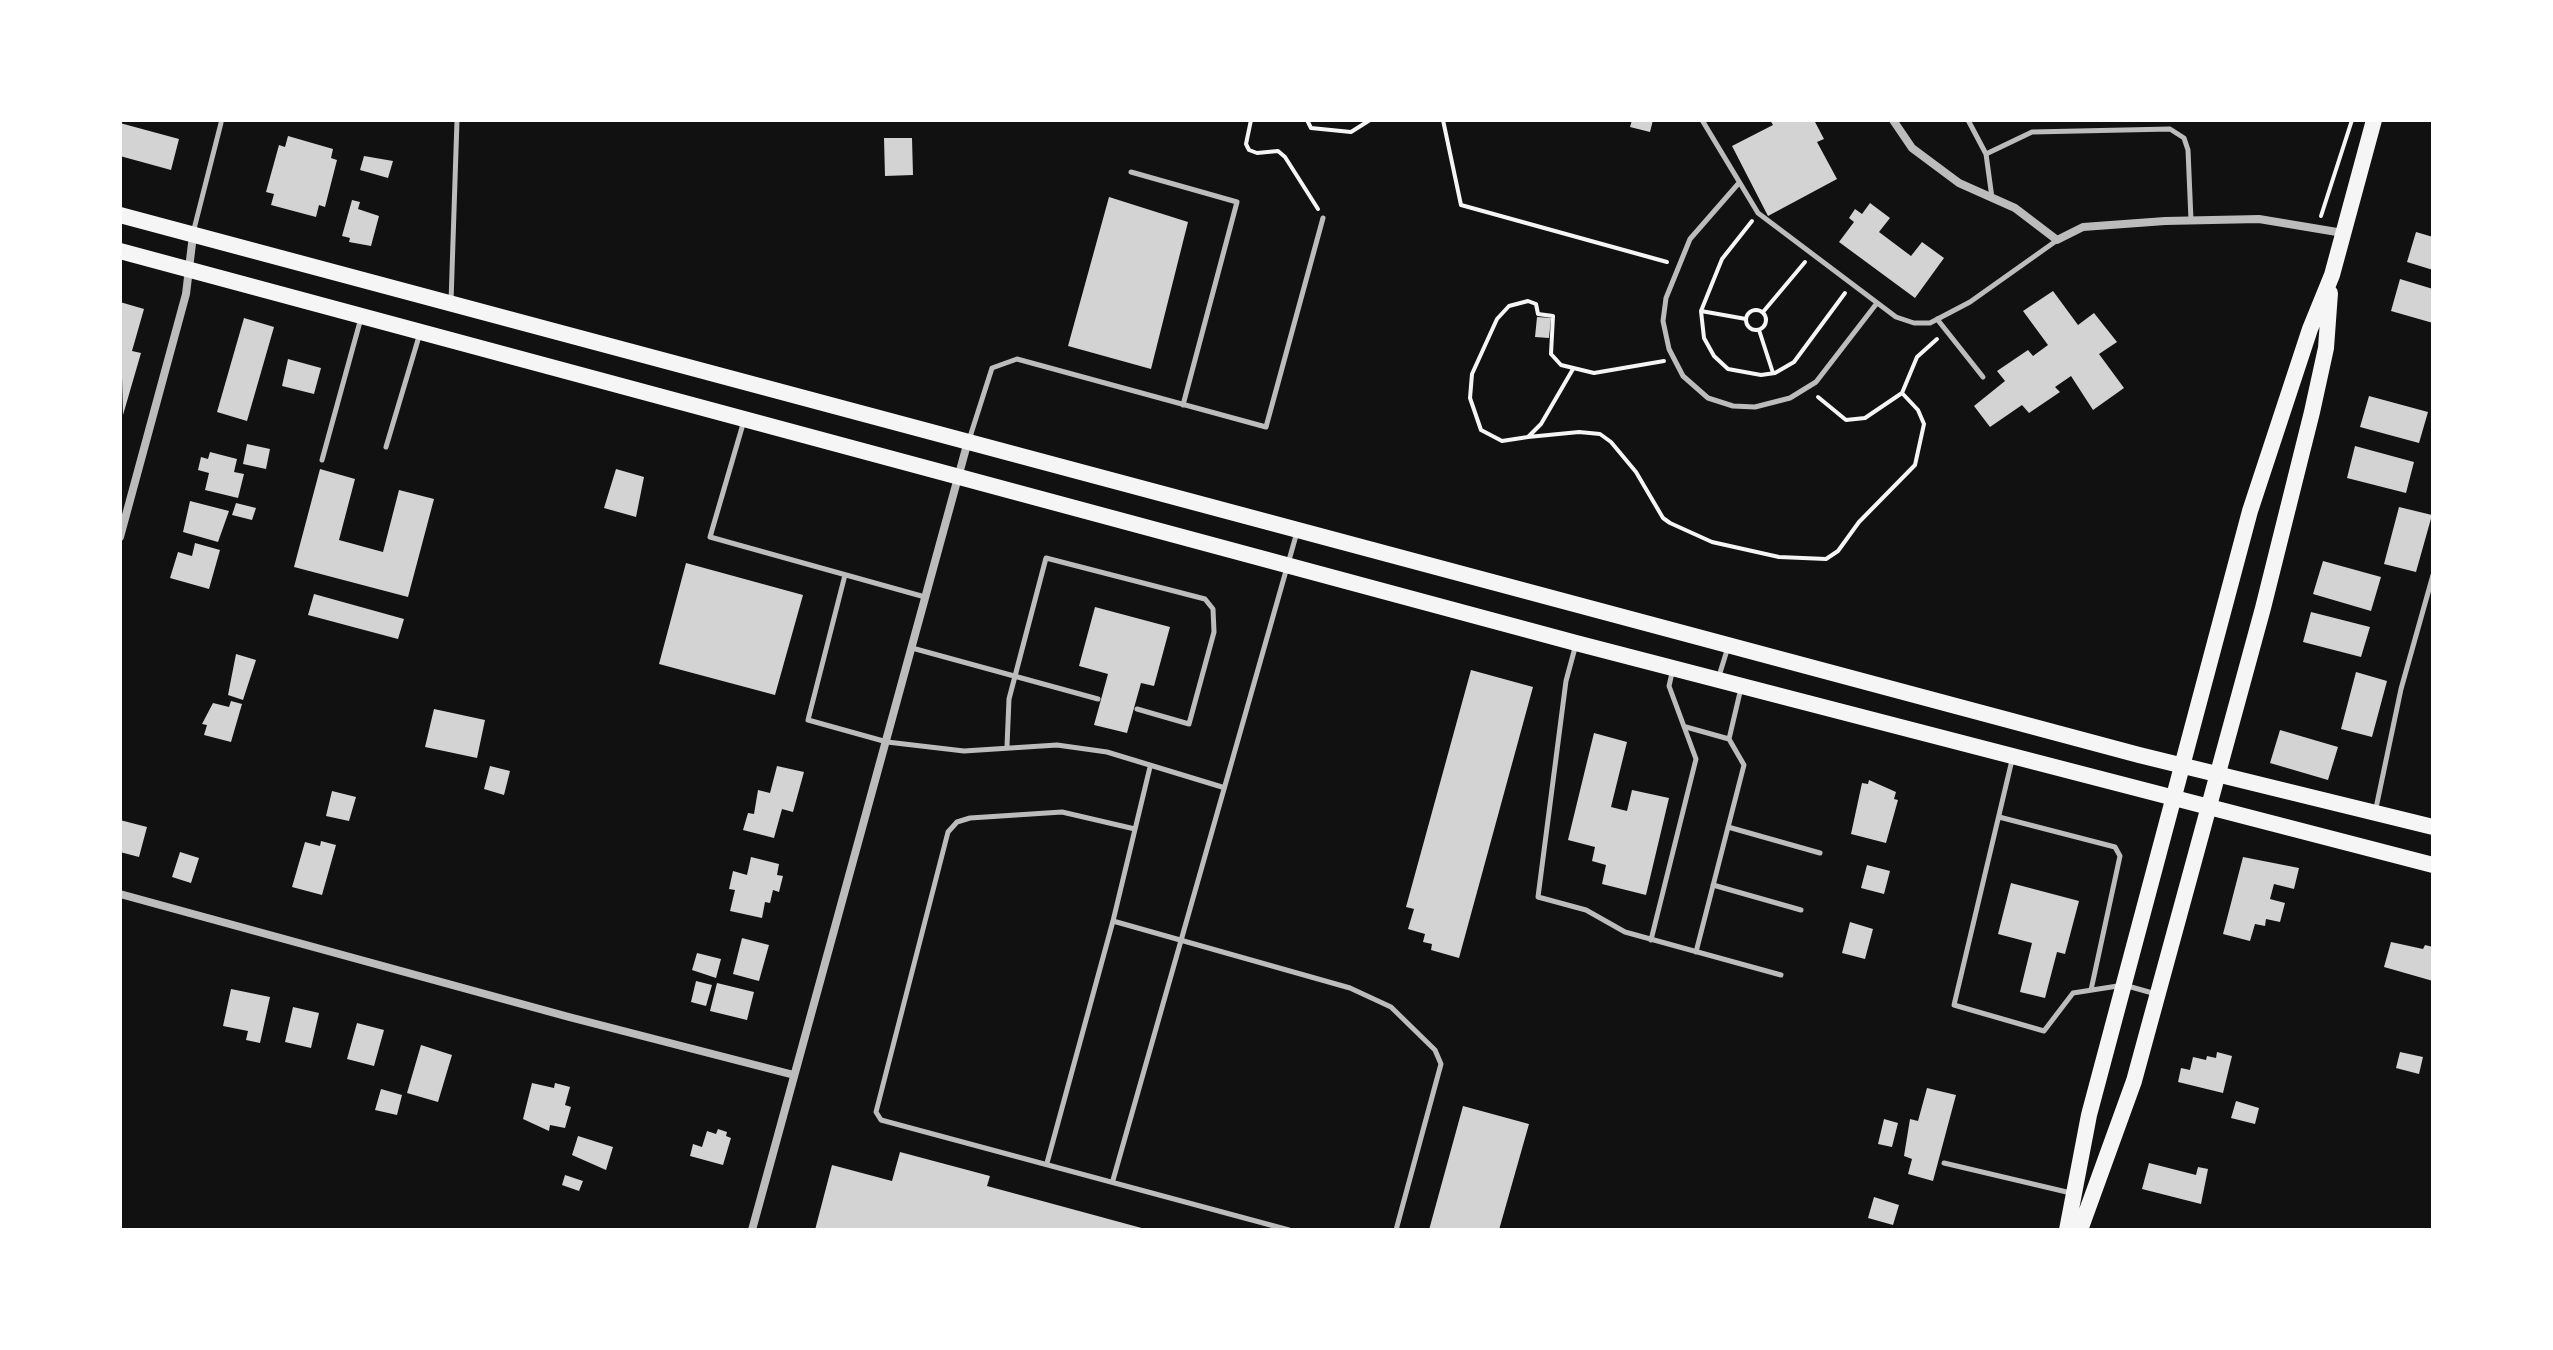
<!DOCTYPE html>
<style>
body{margin:0}
#map{position:relative;width:2553px;height:1350px;overflow:hidden;background:#111;font-family:"Alegreya Sans",sans-serif}
canvas{display:block}
.frame{position:absolute;inset:0;border:122px solid #fff;pointer-events:none}
</style>
<div id="map">
<canvas width="2553" height="1350"></canvas>
<div class="frame"></div>
</div>
<script>
const c = document.querySelector('canvas').getContext('2d');
c.lineJoin = 'round';
function paint(path, color) { c.fillStyle = color; c.fill(path, 'evenodd'); }
const shape = rows => new Path2D(rows.map(r => 'M' + r).join(''));
function stroke(path, color, width, dash) { c.strokeStyle = color; c.lineWidth = width; c.lineCap = dash ? 'butt' : 'round'; c.setLineDash(dash || []); c.stroke(path); }
paint(shape([
 [1632,120,1653,120,1650,132,1630,127],
 [1770,120,1814,120,1824,139,1817,142,1837,179,1768,216,1732,146,1773,125],
 [120,123,179,139,171,170,120,156],
 [288,136,333,149,331,158,337,160,325,207,319,205,316,217,271,205,274,194,266,192,279,145,285,147],
 [884,138,912,138,913,175,885,176],
 [364,156,393,161,388,178,360,170],
 [1109,197,1188,222,1151,369,1068,346],
 [352,200,360,202,358,209,379,216,371,246,349,242,350,238,342,236],
 [1870,203,1890,218,1879,232,1911,256,1922,242,1944,258,1915,298,1839,242,1854,222,1849,218,1855,209,1862,214],
 [2416,232,2433,237,2433,270,2407,262],
 [2400,279,2433,289,2433,323,2391,311],
 [2053,291,2078,325,2094,313,2117,342,2099,354,2124,388,2093,410,2071,376,2055,387,2060,392,2029,413,2022,405,1990,427,1974,406,2005,381,1997,371,2028,350,2033,356,2048,345,2023,311],
 [120,302,144,309,132,351,141,353,123,415],
 [1537,317,1551,318,1549,338,1535,337],
 [244,318,274,327,247,421,217,412],
 [288,359,321,368,314,394,282,386],
 [2369,396,2428,412,2419,443,2360,427],
 [247,444,270,449,266,469,243,464],
 [2355,446,2414,462,2406,493,2347,478],
 [210,452,237,459,234,472,244,474,238,498,205,490,209,473,198,470,201,457,208,459],
 [320,469,355,479,339,540,383,552,399,490,434,499,408,597,294,567],
 [616,469,644,477,636,517,604,508],
 [190,501,229,511,218,542,183,532],
 [236,503,256,508,252,520,232,515],
 [2399,507,2432,515,2416,572,2384,564],
 [195,543,220,550,209,589,170,578,178,552,192,556],
 [2323,561,2381,577,2371,611,2313,594],
 [686,563,803,595,775,695,659,664],
 [314,594,404,619,398,639,308,615],
 [1095,607,1170,627,1154,686,1141,683,1127,733,1094,725,1108,674,1079,666],
 [2311,612,2370,627,2361,657,2303,642],
 [236,654,256,660,243,700,228,695],
 [1471,670,1533,687,1459,958,1431,950,1432,944,1423,942,1425,934,1408,929,1414,909,1406,907],
 [2356,672,2387,681,2372,737,2341,729],
 [231,701,242,704,231,742,204,735,207,725,202,724,213,703,229,707],
 [434,709,485,720,477,758,425,747],
 [2280,730,2338,747,2328,780,2270,763],
 [1594,733,1627,742,1611,807,1627,811,1632,790,1669,798,1646,895,1602,884,1606,865,1592,861,1595,847,1568,840],
 [490,766,510,771,504,795,484,789],
 [777,766,804,772,793,812,782,809,774,838,743,830,748,813,754,814,758,790,770,793],
 [1869,780,1896,792,1894,799,1898,800,1886,843,1851,834,1862,783,1868,784],
 [332,791,356,797,349,821,326,816],
 [120,820,147,827,139,857,120,852],
 [321,841,336,845,322,895,292,887,305,842,320,846],
 [180,852,199,858,191,883,172,877],
 [751,857,779,864,777,875,783,876,779,892,773,890,770,903,765,902,762,918,730,911,735,890,729,889,733,871,747,875],
 [2243,857,2299,868,2294,889,2274,884,2270,899,2285,903,2280,922,2266,919,2265,926,2255,924,2250,941,2223,934],
 [1867,865,1890,871,1884,894,1861,888],
 [2011,883,2079,901,2065,954,2057,952,2045,998,2020,992,2032,943,1998,934],
 [1850,922,1873,929,1865,959,1842,953],
 [742,938,769,945,759,981,733,974],
 [2391,942,2423,949,2425,945,2433,947,2433,981,2384,967],
 [697,953,721,959,716,978,692,970],
 [696,981,712,985,706,1006,691,1002],
 [717,983,754,992,747,1020,710,1011],
 [231,989,270,997,260,1043,246,1040,248,1031,223,1026],
 [293,1007,319,1013,311,1048,285,1042],
 [357,1023,384,1030,374,1066,347,1059],
 [421,1045,452,1055,438,1102,407,1093],
 [2217,1052,2232,1056,2223,1093,2178,1082,2181,1068,2190,1070,2193,1057,2206,1060,2207,1056,2216,1058],
 [2400,1052,2423,1057,2419,1074,2396,1068],
 [532,1083,554,1088,555,1083,570,1087,565,1105,571,1107,565,1128,550,1125,549,1131,523,1119],
 [1927,1088,1956,1095,1933,1181,1908,1174,1912,1159,1904,1156,1910,1119,1918,1121],
 [381,1089,402,1095,397,1115,375,1110],
 [2236,1101,2259,1108,2255,1124,2231,1118],
 [1463,1106,1529,1124,1499,1230,1429,1230],
 [1884,1119,1898,1123,1892,1147,1878,1144],
 [718,1129,727,1132,726,1136,731,1138,723,1165,690,1156,693,1144,702,1147,707,1131,716,1134],
 [578,1136,613,1147,606,1170,572,1155],
 [900,1152,990,1176,987,1186,1149,1230,815,1230,832,1165,892,1181],
 [2149,1163,2196,1175,2198,1167,2208,1169,2201,1204,2142,1189],
 [565,1175,583,1181,579,1191,562,1185],
 [1874,1197,1899,1205,1893,1225,1868,1218]
]), '#d3d3d3');
stroke(shape([
 [1251,120,1246,144,1249,150,1257,153,1278,151,1285,157,1318,209],
 [1307,120,1311,128,1351,132,1370,120],
 [1443,120,1461,205,1667,262],
 [2321,216,2352,120],
 [1752,221,1722,259,1701,311,1704,338,1714,356,1728,369,1761,375,1775,373,1794,362,1845,293],
 '1746 320a10 10 0 1 1 20 0a10 10 0 1 1-20 0Z',
 [1701,311,1746,319],
 [1763,312,1805,262],
 [1759,330,1773,373],
 [1573,369,1541,424,1528,437,1502,441,1481,430,1470,398,1472,374,1497,319,1509,306,1528,301,1536,304,1538,314,1553,316,1551,354,1561,365,1594,373,1664,361],
 [1818,397,1846,420,1865,418,1902,393,1917,357,1937,339],
 [1528,437,1579,432,1600,434,1611,442,1636,472,1663,518,1670,523,1712,542,1779,557,1826,559,1838,551,1859,522,1915,465,1924,424,1918,410,1902,393]
]), '#f5f5f5', 4);
stroke(shape([
 [1702,120,1758,213,1896,317,1914,323,1930,323,1970,302,2056,241],
 [1968,120,1986,154],
 [1131,172,1237,202,1183,405],
 [1738,184,1690,239,1666,298,1663,321,1669,349,1683,376,1708,398,1733,406,1755,407,1790,398,1816,382,1877,303],
 [1992,198,1986,154,2032,132,2170,129,2184,138,2188,150,2191,220],
 [193,233,221,123],
 [451,302,457,120],
 [1937,319,1983,377],
 [743,424,710,537,925,597],
 [969,440,992,368,1017,359,1266,427,1323,218],
 [386,447,420,333],
 [322,460,361,318],
 [845,575,808,720,887,742,964,751,1057,745,1107,752,1222,787],
 [1576,644,1566,681,1538,897,1586,910,1625,932,1781,975],
 [912,648,1098,699],
 [1719,676,1728,647],
 [1686,727,1729,739],
 [1007,746,1009,699,1046,558,1205,599,1213,609,1214,632,1189,724,1137,709],
 [2012,760,1954,1005,2044,1031,2073,993,2124,985,2156,994],
 [2376,808,2401,689,2433,575],
 [1999,817,2115,847,2120,856,2091,990],
 [1728,827,1820,853],
 [1135,829,1062,812,970,818,957,822,948,832,876,1112,881,1120,1289,1230],
 [1713,885,1801,910],
 [1113,921,1350,988,1391,1007,1435,1050,1441,1064,1396,1230],
 [1651,940,1696,759,1669,686,1672,673],
 [1696,952,1744,765,1729,739,1741,688],
 [1047,1163,1113,921,1150,767],
 [1944,1163,2071,1193],
 [1113,1180,1297,532]
]), '#bcbcbc', 5);
stroke(shape([
 [1893,120,1912,148,1959,183,2015,208,2057,240,2083,227,2165,221,2259,219,2343,233],
 [120,537,186,294,193,235],
 [120,894,569,1017,794,1075],
 [752,1230,968,441]
]), '#bcbcbc', 8);
stroke(shape([
 [2067,1230,2089,1115,2250,511,2310,329,2332,275,2374,120],
 [2080,1230,2134,1081,2263,608,2312,412,2326,348,2330,293]
]), '#f5f5f5', 16);
stroke(shape([
 [120,215,2139,755,2433,827],
 [120,251,1576,643,2433,865]
]), '#f5f5f5', 16);
</script>
